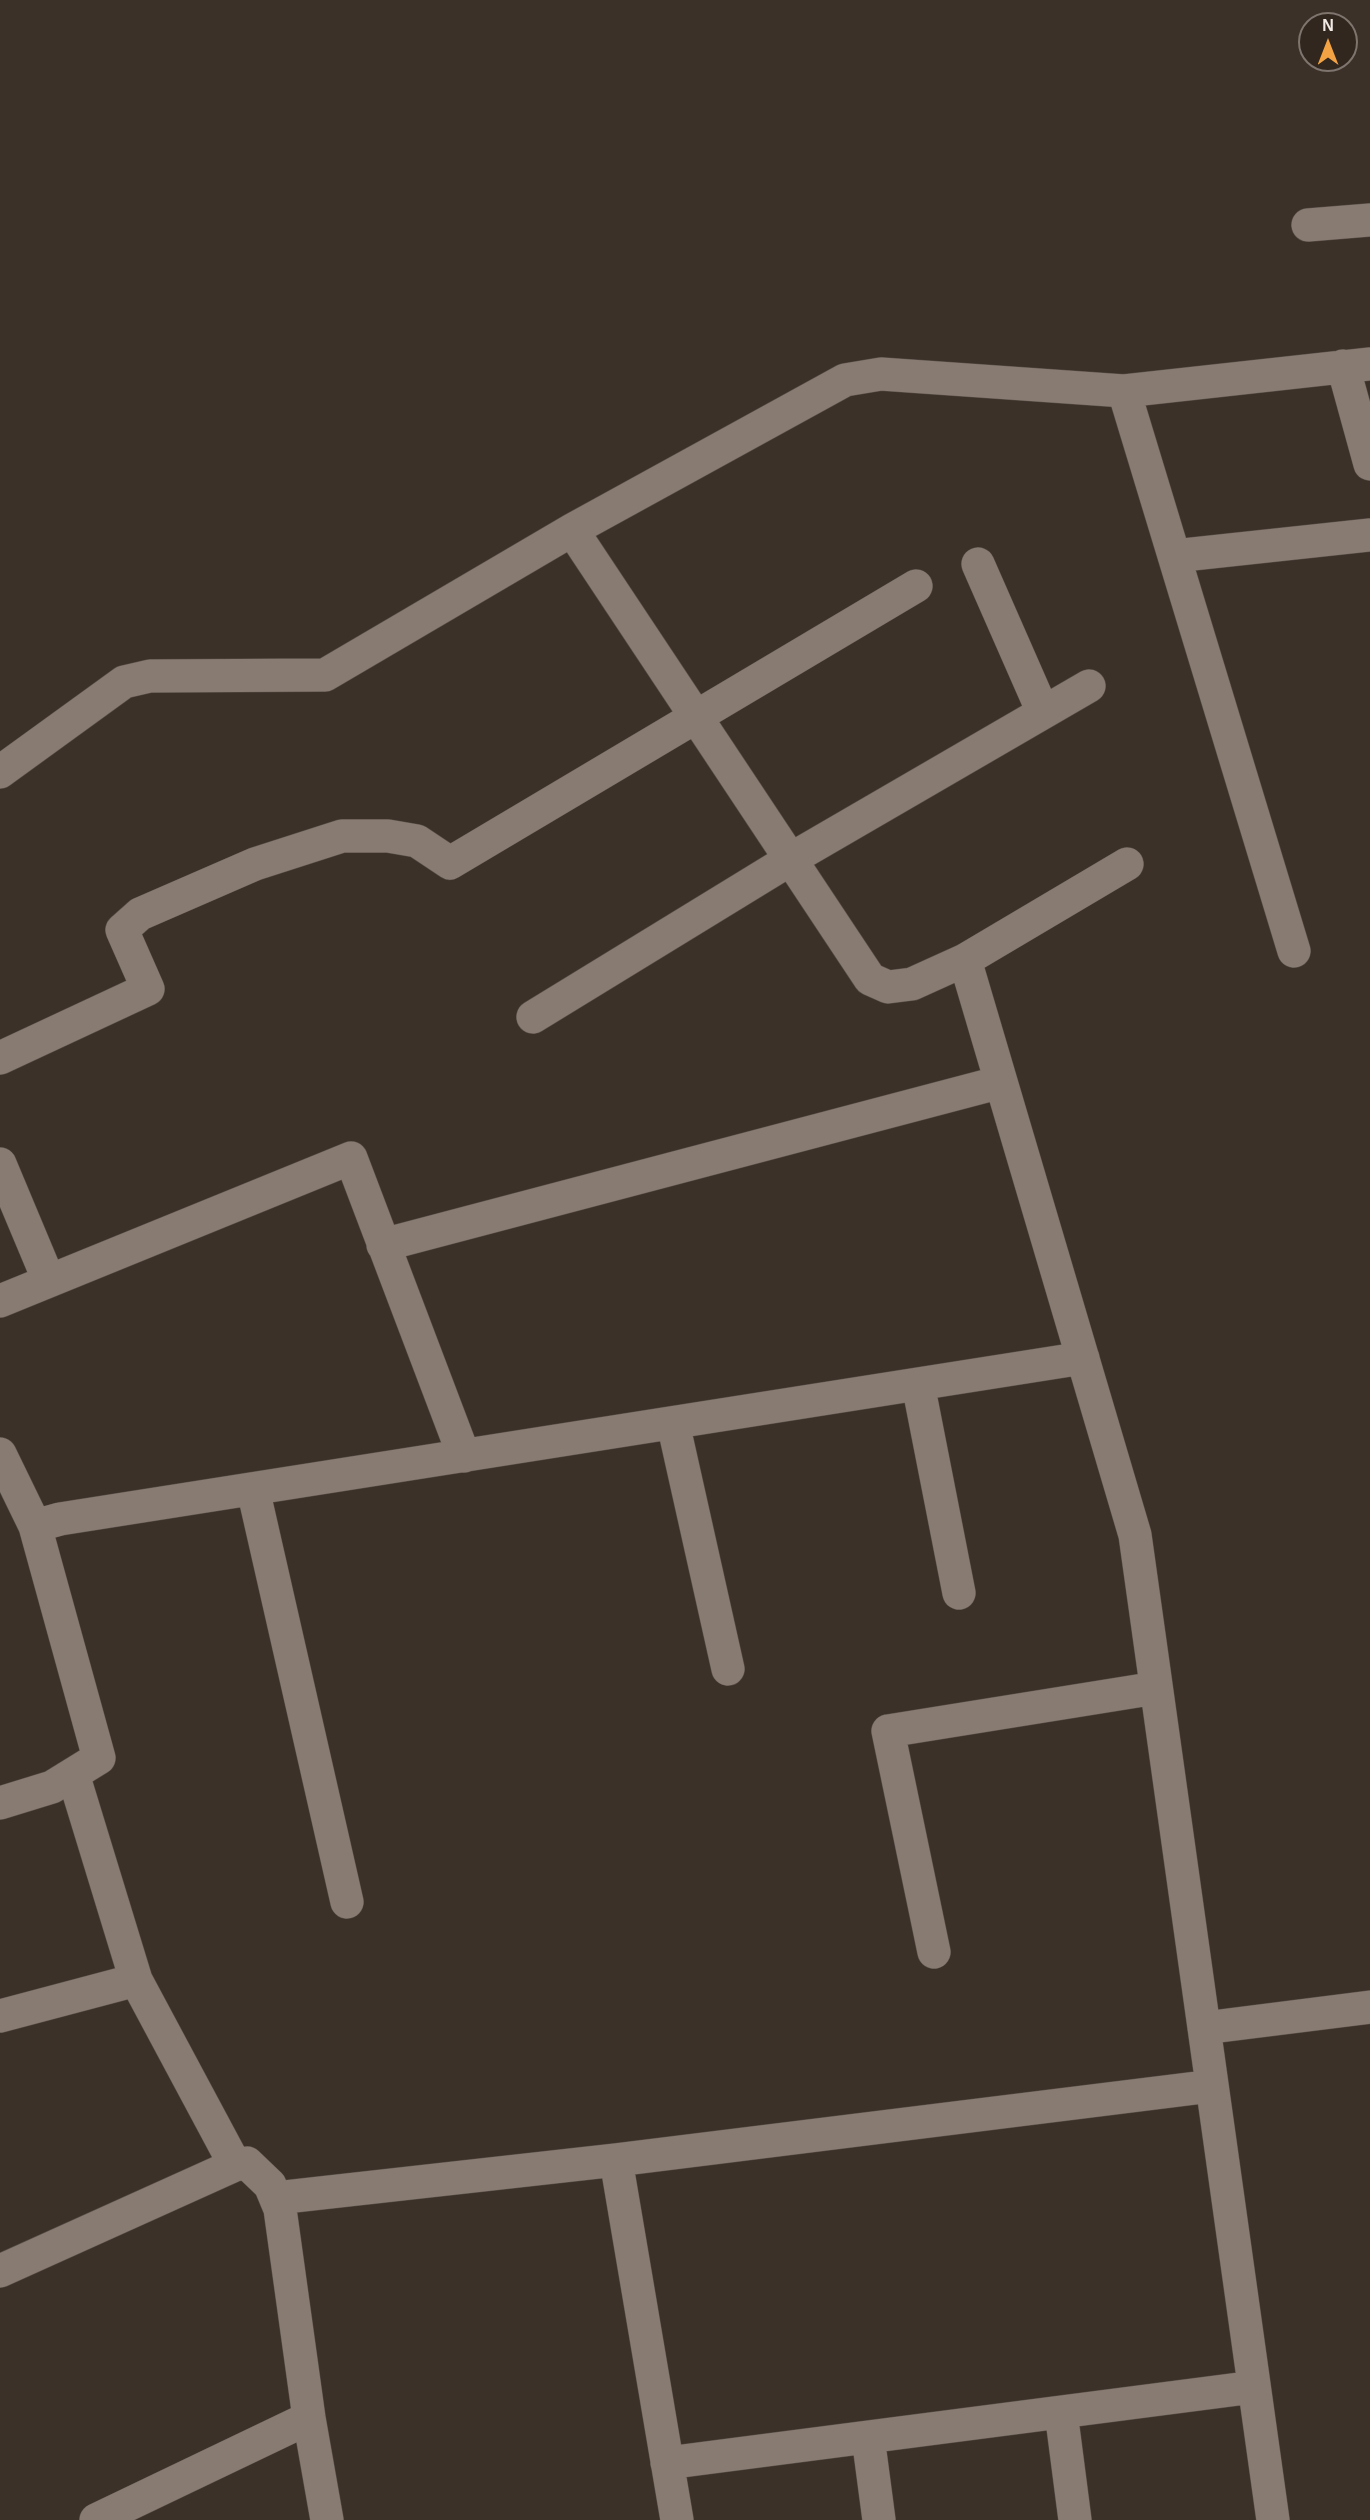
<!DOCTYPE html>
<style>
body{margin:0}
#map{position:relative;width:1370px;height:2520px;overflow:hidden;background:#3c3129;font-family:Helvetica,sans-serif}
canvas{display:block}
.north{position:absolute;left:1298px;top:12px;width:60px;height:60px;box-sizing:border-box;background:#32271f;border:2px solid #7e756e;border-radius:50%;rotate:0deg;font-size:16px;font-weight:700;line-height:24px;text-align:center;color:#f0e9e4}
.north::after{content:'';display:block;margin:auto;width:21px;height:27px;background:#f4a344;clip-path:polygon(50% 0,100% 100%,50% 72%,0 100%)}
</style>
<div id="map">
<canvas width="1370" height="2520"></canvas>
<div class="north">N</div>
</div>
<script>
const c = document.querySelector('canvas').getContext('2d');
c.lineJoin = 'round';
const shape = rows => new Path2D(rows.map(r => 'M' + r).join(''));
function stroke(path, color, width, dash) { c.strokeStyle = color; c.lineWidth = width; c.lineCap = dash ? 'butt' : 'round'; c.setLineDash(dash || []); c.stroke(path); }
const minor = shape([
 [1308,225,1370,220],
 [1343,366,1370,464],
 [1124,391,1294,951],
 [572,530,870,979,888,987,912,984,965,960,1127,864],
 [1174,556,1370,535],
 [978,564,1043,712],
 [0,772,124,682,150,676,325,675,572,530,845,380,881,374,1124,391,1370,364],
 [965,960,1135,1535,1273,2520],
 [533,1017,791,859,1089,686],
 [0,1058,148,989,122,930,140,914,255,864,342,836,388,836,417,841,450,863,916,586],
 [0,1164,49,1281],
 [383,1245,1001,1082],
 [0,1301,351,1158,464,1456],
 [918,1384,959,1593],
 [673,1423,728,1669],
 [0,1454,35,1526,60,1519,1083,1358],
 [253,1489,347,1902],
 [73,1774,136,1980,235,2165],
 [0,1803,52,1787,99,1758,35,1526],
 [934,1952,888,1731,1156,1688],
 [0,2016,136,1980],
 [1204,2028,1370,2007],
 [616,2160,677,2520],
 [276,2198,616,2160,1212,2086],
 [0,2271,235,2165,247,2163,270,2185,280,2209,309,2418,327,2520],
 [1061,2412,1075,2520],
 [868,2437,879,2520],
 [667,2463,1254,2387],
 [96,2520,309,2418]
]);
stroke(minor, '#584f49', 34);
stroke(minor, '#887b72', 33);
</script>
